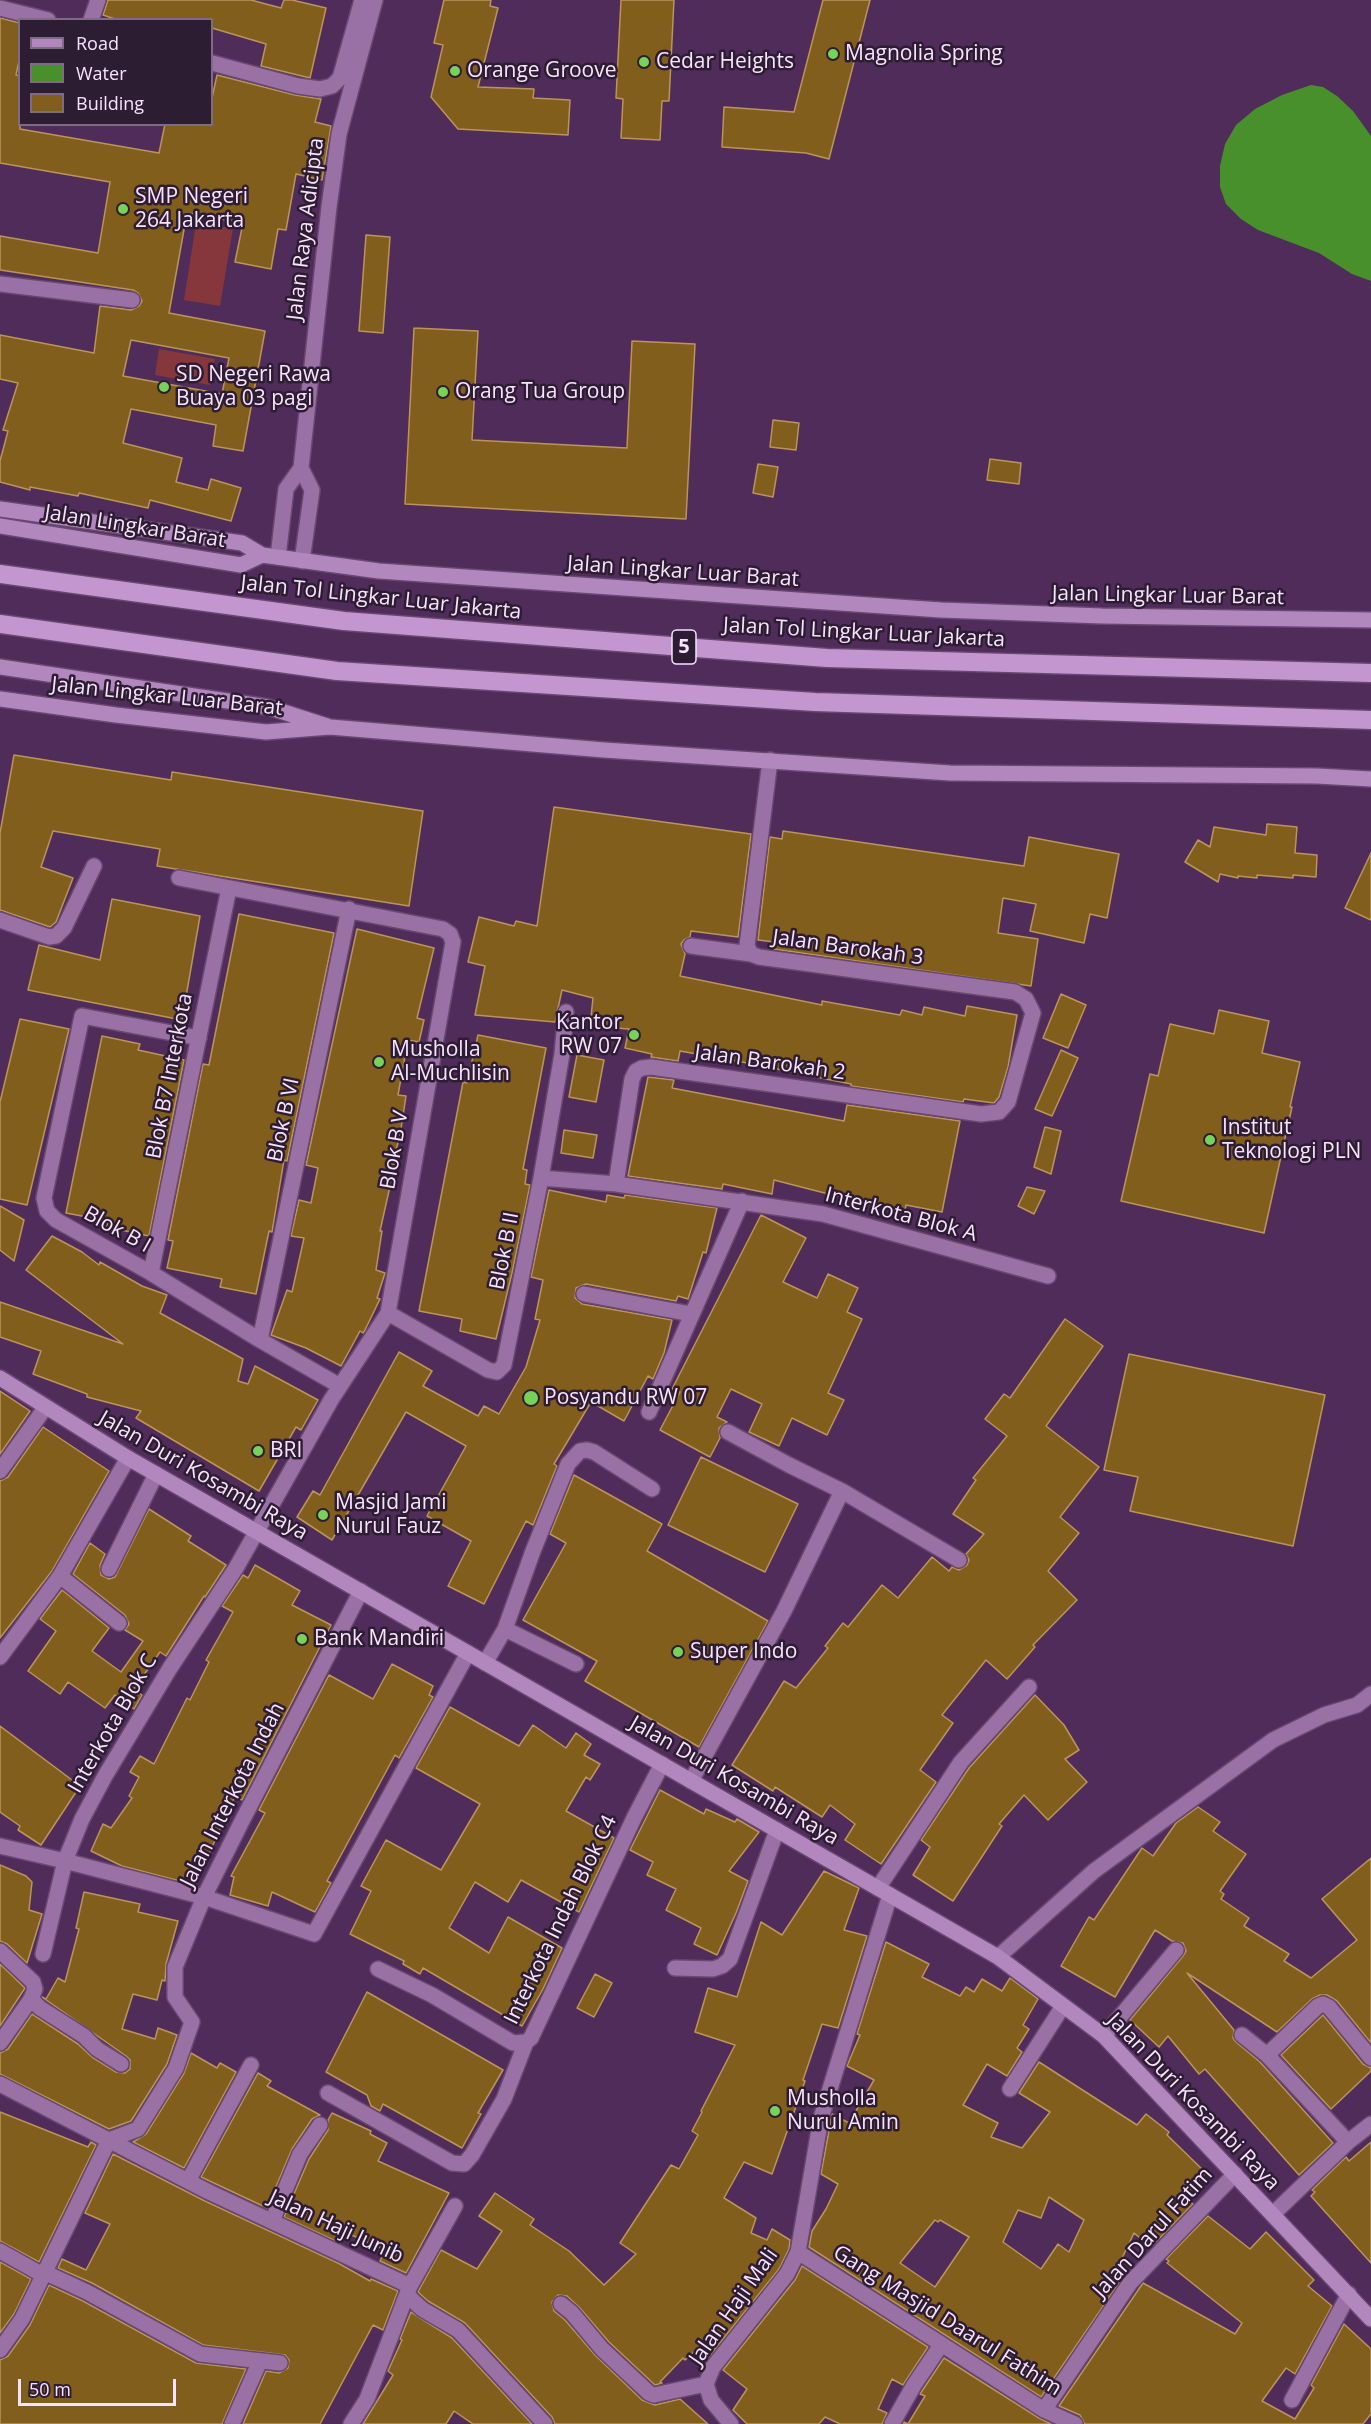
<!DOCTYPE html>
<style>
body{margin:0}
#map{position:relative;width:1371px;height:2424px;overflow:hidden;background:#502c5a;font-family:"Open Sans",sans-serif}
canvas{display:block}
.legend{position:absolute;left:18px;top:18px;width:195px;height:108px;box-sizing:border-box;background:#2d1d32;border:2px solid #7e6c84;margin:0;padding:8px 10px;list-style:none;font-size:18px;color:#f8e2fe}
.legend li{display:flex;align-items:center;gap:12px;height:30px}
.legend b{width:30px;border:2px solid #7e6c84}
.scale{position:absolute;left:18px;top:2379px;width:158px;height:27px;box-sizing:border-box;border:3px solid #f8e2fe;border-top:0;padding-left:8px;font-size:18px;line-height:21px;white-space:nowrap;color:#f8e2fe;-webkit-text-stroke:4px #2d1d32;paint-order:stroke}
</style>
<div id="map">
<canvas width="1371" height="2424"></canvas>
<ul class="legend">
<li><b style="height:8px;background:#b287be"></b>Road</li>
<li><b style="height:16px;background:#47902c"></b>Water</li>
<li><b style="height:16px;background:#825e1d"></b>Building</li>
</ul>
<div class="scale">50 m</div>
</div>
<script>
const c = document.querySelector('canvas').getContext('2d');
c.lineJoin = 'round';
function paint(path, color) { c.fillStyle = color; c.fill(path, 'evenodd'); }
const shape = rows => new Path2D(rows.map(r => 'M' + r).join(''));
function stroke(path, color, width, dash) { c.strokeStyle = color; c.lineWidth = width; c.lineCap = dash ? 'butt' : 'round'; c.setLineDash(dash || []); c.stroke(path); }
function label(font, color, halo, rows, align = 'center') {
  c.font = font + ' "Open Sans",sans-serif'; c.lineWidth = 5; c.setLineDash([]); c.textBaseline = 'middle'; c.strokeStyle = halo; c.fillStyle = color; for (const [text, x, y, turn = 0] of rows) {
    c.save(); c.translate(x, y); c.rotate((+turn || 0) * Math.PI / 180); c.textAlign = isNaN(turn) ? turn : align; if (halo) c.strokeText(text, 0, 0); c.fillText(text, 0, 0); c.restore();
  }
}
paint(shape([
 [196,223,233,228,220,306,184,300],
 [159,349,215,359,210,385,155,375]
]), '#86373c');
paint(shape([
 [1311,85,1323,87,1337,96,1353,111,1371,136,1371,281,1352,274,1319,253,1258,230,1241,219,1226,204,1220,187,1220,166,1225,144,1236,125,1255,109,1282,95]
]), '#47902c');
const building = shape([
 [108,0,251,0,281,8,284,0,292,0,326,8,310,78,261,66,266,44,212,28,212,20,118,20,103,15,108,0],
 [444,0,491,0,490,6,498,8,478,87,534,89,533,98,570,100,568,135,458,129,431,97,443,45,434,43,444,0],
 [621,0,674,0,669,101,662,101,660,140,621,138,623,99,616,98,621,0],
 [823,0,870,0,829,159,806,153,722,147,724,107,794,112,823,0],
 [0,18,20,23,20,56,16,75,20,76,20,129,159,153,165,124,212,124,212,98,217,75,295,95,321,99,315,122,331,126,322,180,296,174,286,230,278,229,271,269,235,262,243,223,187,213,169,313,265,331,243,451,213,446,216,425,131,409,123,443,182,458,176,482,208,490,211,479,241,488,231,521,150,500,148,508,79,493,78,496,30,487,30,490,0,482,0,461,8,431,3,430,18,383,0,379,0,335,94,353,100,306,131,310,139,306,142,301,138,293,133,290,0,270,0,236,98,253,110,182,0,163,0,18],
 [131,340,229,358,222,394,123,376,131,340],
 [366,235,390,237,383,333,359,331,366,235],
 [414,328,478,331,472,440,627,448,632,341,695,344,686,519,405,504,414,328],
 [773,420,799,423,796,450,770,447,773,420],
 [990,459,1021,463,1019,484,987,480,990,459],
 [758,464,778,467,773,497,753,493,758,464],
 [14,755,171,780,172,772,423,811,409,906,157,866,160,849,53,831,41,867,73,878,56,922,50,927,0,910,0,833,14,755],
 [554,807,751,834,738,937,691,931,690,937,684,940,681,944,685,954,680,976,822,1005,822,1001,900,1015,902,1010,922,1015,924,1007,965,1016,967,1006,1017,1015,1008,1067,999,1097,994,1103,964,1099,963,1102,851,1086,851,1084,742,1062,680,1051,678,1061,651,1057,652,1054,625,1048,629,1029,590,1026,593,998,562,990,555,1022,475,1015,485,966,468,962,479,917,514,926,516,921,537,926,554,807],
 [1267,824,1297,827,1295,853,1317,855,1316,877,1293,875,1293,878,1257,875,1257,878,1238,876,1238,878,1220,874,1218,882,1185,862,1198,840,1210,847,1214,827,1266,835,1267,824],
 [783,831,1024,866,1029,837,1119,854,1107,918,1090,914,1084,943,1030,931,1036,904,1003,898,998,933,1038,939,1031,986,774,949,775,942,758,940,770,837,782,839,783,831],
 [1371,853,1371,920,1345,908,1371,853],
 [112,899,200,916,182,1020,28,990,39,945,100,960,112,899],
 [239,914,334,933,287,1161,284,1160,272,1232,269,1231,256,1294,220,1287,222,1279,167,1268,173,1241,168,1240,203,1064,209,1065,239,914],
 [357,929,434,948,417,1018,424,1020,419,1042,408,1040,398,1095,406,1096,401,1129,393,1164,395,1164,380,1231,382,1231,376,1270,385,1273,377,1298,380,1299,365,1330,363,1333,360,1331,341,1366,306,1348,271,1335,287,1290,292,1292,304,1238,291,1236,299,1200,311,1203,318,1168,306,1165,357,929],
 [1061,994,1086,1005,1068,1048,1043,1038,1061,994],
 [1219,1010,1269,1021,1262,1053,1300,1062,1290,1107,1292,1107,1264,1233,1121,1201,1150,1074,1158,1076,1170,1024,1214,1034,1219,1010],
 [20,1019,69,1029,27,1205,0,1199,0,1102,20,1019],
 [478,1035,546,1048,523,1169,527,1170,525,1184,530,1185,512,1273,496,1339,460,1331,462,1319,419,1311,463,1082,467,1083,478,1035],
 [102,1036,140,1044,138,1050,184,1060,149,1236,107,1227,108,1221,66,1213,102,1036],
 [1061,1050,1078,1058,1052,1116,1035,1109,1061,1050],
 [577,1055,604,1060,596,1102,569,1097,577,1055],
 [648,1077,674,1080,672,1088,844,1121,847,1105,960,1121,942,1212,906,1205,905,1210,880,1204,879,1207,774,1180,772,1194,723,1184,722,1189,628,1176,648,1077],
 [1045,1127,1061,1131,1051,1174,1034,1167,1045,1127],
 [564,1130,597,1135,593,1158,561,1153,564,1130],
 [1027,1187,1045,1191,1034,1214,1018,1206,1027,1187],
 [549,1190,606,1202,607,1195,624,1198,625,1195,717,1208,706,1253,703,1252,688,1299,678,1296,676,1301,586,1284,576,1288,575,1298,582,1304,672,1320,664,1353,653,1379,648,1376,624,1421,591,1402,554,1464,557,1466,533,1525,526,1521,484,1604,448,1586,471,1541,427,1516,466,1446,406,1412,332,1540,297,1517,313,1491,320,1495,399,1352,432,1371,423,1386,478,1416,484,1406,499,1414,526,1367,540,1320,535,1319,543,1280,531,1277,549,1190],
 [0,1206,24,1220,14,1261,0,1250,0,1206],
 [761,1215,806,1238,783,1282,817,1298,828,1274,858,1288,847,1312,862,1319,828,1393,844,1400,827,1435,792,1418,779,1446,749,1432,762,1404,731,1389,717,1417,727,1422,719,1428,720,1438,710,1457,660,1430,680,1392,672,1389,761,1215],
 [52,1236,82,1252,99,1265,100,1262,142,1286,167,1295,160,1313,243,1359,238,1381,248,1384,255,1366,318,1400,301,1430,296,1427,259,1491,136,1418,141,1411,87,1397,87,1394,33,1374,41,1351,0,1337,0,1302,123,1344,26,1270,52,1236],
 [1065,1319,1103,1346,1046,1426,1099,1467,1060,1517,1079,1533,1048,1571,1077,1600,1033,1645,1035,1647,1007,1679,986,1660,942,1715,953,1723,920,1770,936,1782,881,1864,845,1840,855,1824,830,1805,822,1817,775,1787,773,1791,732,1765,784,1681,796,1688,828,1648,825,1646,843,1623,848,1627,882,1585,898,1598,932,1557,949,1571,952,1567,959,1570,967,1565,969,1560,966,1554,984,1534,953,1514,976,1480,973,1478,1007,1436,985,1419,1004,1394,1010,1398,1065,1319],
 [1129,1354,1325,1395,1293,1546,1130,1511,1138,1477,1104,1470,1129,1354],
 [0,1391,30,1411,0,1454,0,1391],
 [43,1427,109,1471,52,1571,0,1638,0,1481,8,1477,43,1427],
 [701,1457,798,1504,765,1572,668,1525,701,1457],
 [574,1475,662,1524,647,1551,768,1621,699,1747,585,1681,597,1661,523,1620,566,1543,550,1534,574,1475],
 [149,1509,191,1536,188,1541,226,1565,205,1597,204,1596,166,1656,160,1652,134,1689,142,1695,134,1709,115,1695,105,1708,68,1682,60,1694,28,1671,56,1631,40,1619,62,1590,109,1628,92,1651,121,1672,143,1641,125,1630,129,1624,125,1615,73,1574,90,1543,105,1554,100,1565,101,1575,109,1579,115,1577,149,1509],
 [255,1565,300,1591,292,1605,331,1625,242,1800,235,1796,195,1885,122,1866,91,1851,103,1824,111,1828,132,1798,129,1796,139,1777,130,1772,140,1756,154,1764,187,1698,190,1700,209,1662,206,1660,233,1612,222,1606,243,1575,248,1578,255,1565],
 [392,1664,433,1686,429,1695,433,1697,399,1758,395,1755,327,1881,331,1883,315,1912,272,1892,268,1906,230,1895,234,1877,231,1876,265,1813,259,1810,329,1675,373,1699,392,1664],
 [1035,1695,1064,1725,1079,1750,1065,1759,1087,1782,1048,1820,1024,1795,999,1824,1002,1826,953,1901,913,1875,930,1847,921,1840,969,1768,1035,1695],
 [450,1707,519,1746,533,1725,566,1748,576,1733,591,1744,584,1755,600,1764,590,1780,586,1777,566,1811,614,1838,579,1912,521,1880,508,1902,475,1882,449,1928,489,1953,508,1917,562,1948,543,1989,522,2026,423,1968,420,1974,403,1964,404,1961,350,1934,371,1891,361,1886,386,1840,441,1870,480,1804,416,1768,450,1707],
 [0,1726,80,1786,41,1845,18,1830,20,1826,0,1812,0,1726],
 [660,1790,704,1814,706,1809,735,1822,737,1819,759,1832,729,1871,748,1881,736,1913,717,1955,694,1944,701,1928,666,1910,676,1889,647,1875,653,1862,630,1850,660,1790],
 [1198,1807,1220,1822,1213,1831,1246,1854,1220,1891,1224,1894,1221,1899,1249,1918,1244,1926,1289,1954,1284,1961,1311,1978,1357,1940,1322,1899,1371,1858,1371,2043,1337,2001,1327,1995,1320,1995,1312,1999,1277,2032,1187,1973,1234,2030,1233,2038,1236,2042,1260,2062,1333,2143,1299,2175,1205,2069,1199,2074,1168,2036,1159,2047,1130,2020,1183,1956,1186,1951,1183,1943,1172,1941,1155,1930,1115,1997,1061,1966,1089,1917,1094,1920,1142,1848,1153,1856,1176,1823,1198,1807],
 [0,1865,26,1876,32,1882,29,1910,42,1914,27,1963,7,1944,0,1941,0,1865],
 [824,1871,859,1888,844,1930,867,1936,838,2028,822,2024,803,2080,805,2081,772,2174,744,2162,724,2198,756,2218,751,2233,767,2240,772,2229,790,2240,789,2249,779,2269,708,2358,697,2349,685,2360,683,2358,660,2382,662,2383,655,2385,609,2342,579,2307,567,2296,558,2295,552,2302,554,2311,565,2320,595,2355,642,2400,655,2405,680,2399,708,2424,555,2424,552,2417,465,2323,428,2301,418,2292,419,2290,441,2250,477,2269,502,2231,479,2216,495,2193,534,2219,530,2225,569,2251,604,2285,636,2254,620,2243,671,2165,679,2169,698,2135,692,2131,702,2112,701,2111,735,2045,695,2032,708,1988,737,1997,761,1922,782,1935,824,1871],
 [84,1892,140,1904,138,1912,178,1921,166,1964,165,1981,162,1980,157,2000,133,1994,122,2029,155,2039,158,2028,177,2035,167,2064,131,2121,109,2129,0,2074,0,2053,8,2049,32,2014,78,2044,92,2057,116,2072,125,2073,130,2069,130,2060,126,2056,42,1997,46,1999,58,1978,65,1982,79,1929,76,1928,84,1892],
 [886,1942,929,1964,922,1977,960,1996,966,1987,974,1992,982,1979,1002,1991,1010,1978,1038,1999,1023,2025,1029,2029,1017,2048,1022,2052,1007,2076,987,2064,963,2105,998,2123,991,2137,1022,2148,1050,2112,1019,2093,1039,2062,1137,2125,1146,2114,1169,2132,1167,2135,1206,2173,1184,2197,1193,2204,1151,2247,1134,2233,1117,2269,1126,2273,1041,2397,809,2247,812,2231,826,2209,838,2184,821,2174,832,2114,849,2123,874,2080,847,2066,860,2035,857,2034,886,1942],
 [1049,2197,1084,2220,1069,2252,1058,2244,1041,2269,1003,2242,1018,2210,1041,2218,1049,2197],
 [935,2220,938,2222,940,2220,969,2237,935,2287,900,2263,935,2220],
 [0,1964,25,1988,0,2026,0,1964],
 [595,1974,612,1983,594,2017,577,2008,595,1974],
 [367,1992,503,2070,478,2113,481,2114,462,2148,383,2104,380,2111,371,2106,367,2095,326,2072,367,1992],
 [1323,2015,1363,2064,1371,2068,1371,2071,1331,2109,1281,2055,1323,2015],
 [191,2053,217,2068,220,2063,236,2072,184,2168,133,2142,146,2134,184,2073,191,2053],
 [258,2073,271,2081,267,2086,320,2115,312,2119,292,2149,267,2208,201,2177,258,2073],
 [0,2112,88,2147,91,2142,96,2145,39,2262,0,2241,0,2112],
 [332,2113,371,2131,370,2134,387,2143,378,2161,449,2193,406,2273,380,2261,385,2250,345,2232,340,2243,284,2217,309,2159,328,2130,328,2120,332,2113],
 [1371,2142,1371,2263,1311,2196,1315,2192,1312,2190,1346,2157,1349,2161,1371,2142],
 [113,2154,205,2201,338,2263,370,2281,371,2279,398,2291,383,2330,373,2325,320,2424,243,2424,266,2371,279,2373,288,2368,289,2360,285,2355,203,2345,92,2283,58,2268,62,2259,86,2270,110,2224,85,2213,113,2154],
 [1208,2216,1250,2249,1266,2232,1314,2280,1308,2286,1332,2306,1295,2374,1286,2368,1262,2401,1295,2419,1314,2388,1311,2385,1344,2324,1371,2349,1371,2414,1363,2424,1085,2424,1080,2415,1059,2406,1143,2283,1235,2334,1242,2323,1167,2263,1169,2261,1166,2259,1208,2216],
 [0,2262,31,2279,14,2314,0,2333,0,2262],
 [802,2266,928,2347,903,2385,892,2379,878,2409,887,2413,882,2424,840,2424,825,2417,819,2424,747,2424,733,2410,747,2389,723,2370,795,2280,802,2266],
 [49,2285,83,2301,196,2363,246,2369,222,2424,0,2424,0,2360,8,2356,30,2325,49,2285],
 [411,2312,452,2338,532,2424,473,2424,454,2411,446,2424,363,2424,393,2375,388,2371,402,2340,400,2339,411,2312],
 [944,2358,1039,2418,1051,2424,903,2424,904,2422,908,2424,925,2396,920,2394,944,2358]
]);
paint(building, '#825e1d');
stroke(building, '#b9955b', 1.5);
const minor = shape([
 [0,8,48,20],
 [91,20,98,0],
 [212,63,298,86,320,89,332,86,340,78,362,0],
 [0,284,132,300],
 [301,468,312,490,302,561],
 [278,557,286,489,301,468,329,207,339,134,375,0],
 [0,920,49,937,56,936,64,928,94,866],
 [691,946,751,954],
 [199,1038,82,1016,44,1198,47,1211,56,1220,151,1273,260,1340,340,1386],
 [541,1178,616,1184,823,1214,1048,1276],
 [616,1184,632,1079,636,1071,642,1068,651,1067,981,1114,999,1112,1008,1102,1033,1013,1026,999,1015,992,759,957,751,954,747,946,748,938,770,760],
 [151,1273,229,888],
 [584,1294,691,1314],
 [388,1313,488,1370,497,1372,504,1365,541,1178,562,1054,566,1012],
 [260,1340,349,909],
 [649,1412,742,1201],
 [728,1432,789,1465,842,1491,959,1560],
 [0,1471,45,1408],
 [109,1569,156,1474],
 [60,1576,119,1623],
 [505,1629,576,1664],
 [0,1657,60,1576,128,1458],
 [485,1663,505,1629,533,1551,568,1464,580,1451,587,1450,594,1452,652,1489],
 [691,1781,784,1611,842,1491],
 [0,1846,65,1861,204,1897,314,1934,468,1653],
 [878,1888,961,1762,1029,1687],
 [0,1951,33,1982,35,1989,31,1999,0,2043],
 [43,1954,65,1861,82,1819,105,1776,170,1668,236,1568,331,1400,388,1313,453,942,450,934,443,929,179,878],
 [998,1957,1094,1871,1273,1740,1324,1715,1357,1705,1371,1694],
 [675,1968,713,1969,722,1966,730,1959,777,1830],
 [378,1969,432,1995,513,2043,526,2042,531,2038,634,1818,662,1764],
 [31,1999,40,2008,84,2036,97,2049,121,2064],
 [1242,2035,1267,2055,1318,2006,1323,2004,1329,2007,1371,2058],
 [1104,2036,1176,1950],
 [1267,2055,1348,2142],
 [0,2084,209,2192,410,2286],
 [1010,2089,1063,2006],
 [328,2093,452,2163,464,2164,472,2155,504,2099,526,2042],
 [188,2181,251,2065],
 [1273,2214,1348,2142,1371,2124],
 [272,2221,300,2154,320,2125],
 [0,2251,43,2275],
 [798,2252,1044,2410,1075,2424],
 [44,2272,87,2292,200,2354,280,2363],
 [407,2295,422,2309,458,2330,545,2424],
 [561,2304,572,2313,602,2349,649,2393,654,2395,706,2384],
 [0,2350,22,2319,109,2140,138,2129,176,2068,192,2022,175,1997,175,1967,204,1897,241,1823,361,1591],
 [1292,2400,1349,2294],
 [1044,2410,1130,2283,1235,2174],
 [232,2424,260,2361],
 [351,2424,367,2399,410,2286,455,2206],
 [731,2424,711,2400,706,2384,713,2367,787,2274,798,2252,821,2118,890,1895],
 [892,2424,914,2385,941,2345]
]);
const major = shape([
 [0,509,242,543,262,555,379,571,941,610,1102,616,1371,620],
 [0,526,241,565,262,555],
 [0,667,268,707,327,726],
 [0,699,116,715,266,732,330,727,604,750,950,773,1317,776,1371,779],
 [0,1378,128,1458,998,1957,1104,2036,1371,2319]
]);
const highway = shape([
 [0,574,344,621,827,658,1371,673],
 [0,624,337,671,815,702,1371,720]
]);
stroke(minor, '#684870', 18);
stroke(major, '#684870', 18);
stroke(highway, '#684870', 21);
stroke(minor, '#9971a4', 15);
stroke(major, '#b287be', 15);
stroke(highway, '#c396cf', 18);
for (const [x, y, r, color] of [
 [833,54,6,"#77d259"],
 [644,62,6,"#77d259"],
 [455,71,6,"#77d259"],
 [123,209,6,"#77d259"],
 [164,387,6,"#77d259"],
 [443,392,6,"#77d259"],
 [634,1035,6,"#77d259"],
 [379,1062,6,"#77d259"],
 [1210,1140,6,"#77d259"],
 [531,1398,8,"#77d259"],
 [258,1451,6,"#77d259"],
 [323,1515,6,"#77d259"],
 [302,1639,6,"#77d259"],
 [678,1652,6,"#77d259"],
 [775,2111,6,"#77d259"]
]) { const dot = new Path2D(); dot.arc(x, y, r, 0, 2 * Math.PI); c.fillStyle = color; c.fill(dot); stroke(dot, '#2d1d32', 2); }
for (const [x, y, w] of [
 [684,647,24]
]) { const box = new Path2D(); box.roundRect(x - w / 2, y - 17, w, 34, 4.5); c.fillStyle = '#2d1d32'; c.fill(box); stroke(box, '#f8e2fe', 1.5); }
label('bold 20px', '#f8e2fe', null, [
 ["5",684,647]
]);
label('21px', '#f8e2fe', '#2d1d32', [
 ["Magnolia Spring",845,54],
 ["Cedar Heights",656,62],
 ["Orange Groove",467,71],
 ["SMP Negeri",135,197],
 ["264 Jakarta",135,221],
 ["SD Negeri Rawa",176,375],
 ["Buaya 03 pagi",176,399],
 ["Orang Tua Group",455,392],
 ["Kantor",622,1023,"right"],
 ["RW 07",622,1047,"right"],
 ["Musholla",391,1050],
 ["Al-Muchlisin",391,1074],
 ["Institut",1222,1128],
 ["Teknologi PLN",1222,1152],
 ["Posyandu RW 07",544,1398],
 ["BRI",270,1451],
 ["Masjid Jami",335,1503],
 ["Nurul Fauz",335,1527],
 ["Bank Mandiri",314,1639],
 ["Super Indo",690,1652],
 ["Musholla",787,2099],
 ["Nurul Amin",787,2123]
], 'left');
label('21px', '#f8e2fe', '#2d1d32', [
 ["Jalan Raya Adicipta",306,229,-83],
 ["Jalan Lingkar Barat",135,527,9],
 ["Jalan Lingkar Luar Barat",683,572,4],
 ["Jalan Lingkar Luar Barat",1168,596,1],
 ["Jalan Tol Lingkar Luar Jakarta",381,598,6],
 ["Jalan Tol Lingkar Luar Jakarta",864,633,3],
 ["Jalan Lingkar Luar Barat",167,697,6],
 ["Jalan Barokah 3",848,948,8],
 ["Jalan Barokah 2",770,1063,8],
 ["Blok B7 Interkota",170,1076,-79],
 ["Blok B VI",284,1120,-78],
 ["Blok B V",395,1150,-80],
 ["Interkota Blok A",901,1215,15],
 ["Blok B I",117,1230,29],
 ["Blok B II",505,1251,-79],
 ["Jalan Duri Kosambi Raya",203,1476,30],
 ["Interkota Blok C",113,1724,-60],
 ["Jalan Duri Kosambi Raya",734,1781,30],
 ["Jalan Interkota Indah",233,1795,-63],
 ["Interkota Indah Blok C4",561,1920,-64],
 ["Jalan Duri Kosambi Raya",1193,2102,46],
 ["Jalan Haji Junib",336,2227,25],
 ["Jalan Darul Fatim",1153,2233,-48],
 ["Jalan Haji Mali",734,2307,-55],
 ["Gang Masjid Daarul Fathim",947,2321,32]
]);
</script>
